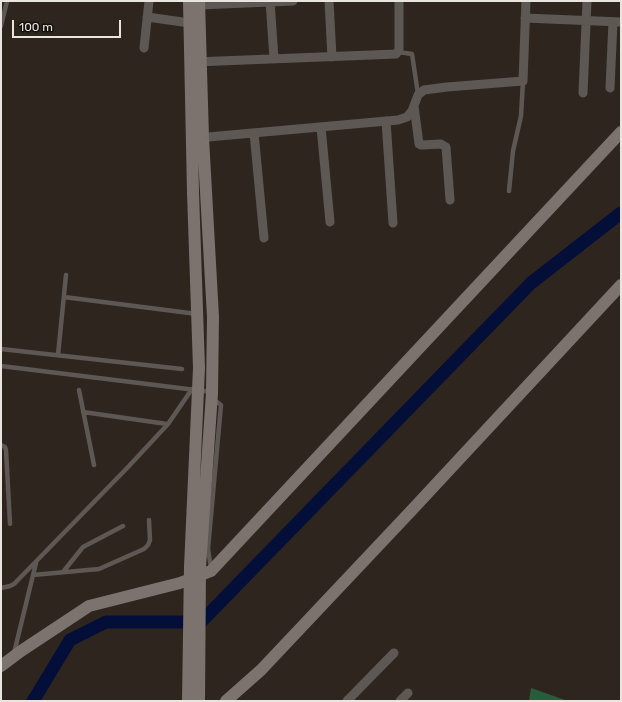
<!DOCTYPE html>
<style>
body{margin:0}
#map{position:relative;width:622px;height:702px;overflow:hidden;background:#2e261e;font-family:Rubik,sans-serif}
canvas{display:block}
.frame{position:absolute;inset:0;border:2px solid #ebe5e0;pointer-events:none}
.scale{position:absolute;left:12px;top:20px;width:109px;height:18px;box-sizing:border-box;border:2px solid #ebe5e0;border-top:0;padding-left:5px;font-size:12px;line-height:14px;white-space:nowrap;color:#ebe5e0;-webkit-text-stroke:3px #14100c;paint-order:stroke}
</style>
<div id="map">
<canvas width="622" height="702"></canvas>
<div class="frame"></div>
<div class="scale">100 m</div>
</div>
<script>
const c = document.querySelector('canvas').getContext('2d');
c.lineJoin = 'round';
function paint(path, color) { c.fillStyle = color; c.fill(path, 'evenodd'); }
const shape = rows => new Path2D(rows.map(r => 'M' + r).join(''));
function stroke(path, color, width, dash) { c.strokeStyle = color; c.lineWidth = width; c.lineCap = dash ? 'butt' : 'round'; c.setLineDash(dash || []); c.stroke(path); }
paint(shape([
 [531,688,568,701,529,701]
]), '#265e3b');
stroke(shape([
 [33,701,70,640,106,622,201,622,531,283,621,213]
]), '#030f39', 13);
stroke(shape([
 [1,26,7,1],
 [398,52,412,54,418,94],
 [509,191,513,151,521,116,523,81],
 [64,297,197,314],
 [1,349,182,369],
 [58,355,66,275],
 [1,366,212,392],
 [79,390,94,465],
 [83,412,167,424],
 [1,445,5,447,6,450,10,524],
 [211,568,208,549,221,405,213,399],
 [63,572,83,547,123,526],
 [33,575,99,569,144,549,148,545,150,540,149,520],
 [1,588,10,586,14,584,129,466,168,424,192,389],
 [14,653,36,563]
]), '#5e5855', 4.5);
stroke(shape([
 [270,1,274,59],
 [329,1,332,57],
 [199,5,293,1],
 [147,17,190,23],
 [525,18,621,22],
 [144,48,149,1],
 [195,62,396,54,399,50,399,1],
 [610,88,613,22],
 [583,93,587,1],
 [414,106,419,144,421,145,441,144,446,147,450,200],
 [386,121,393,223],
 [321,127,330,222],
 [254,133,264,238],
 [197,138,398,120,407,117,412,111,418,95,424,90,447,87,523,81,526,1],
 [347,701,394,653],
 [400,701,408,693]
]), '#5e5855', 9);
stroke(shape([
 [189,1,193,192,199,368,190,567],
 [199,1,203,138,213,317,212,393,200,567],
 [1,666,21,651,89,606,180,583,211,571,621,132],
 [226,701,261,670,411,511,621,285]
]), '#7c736f', 12);
stroke(shape([
 [188,701,190,567],
 [199,701,200,567]
]), '#7c736f', 12);
</script>
